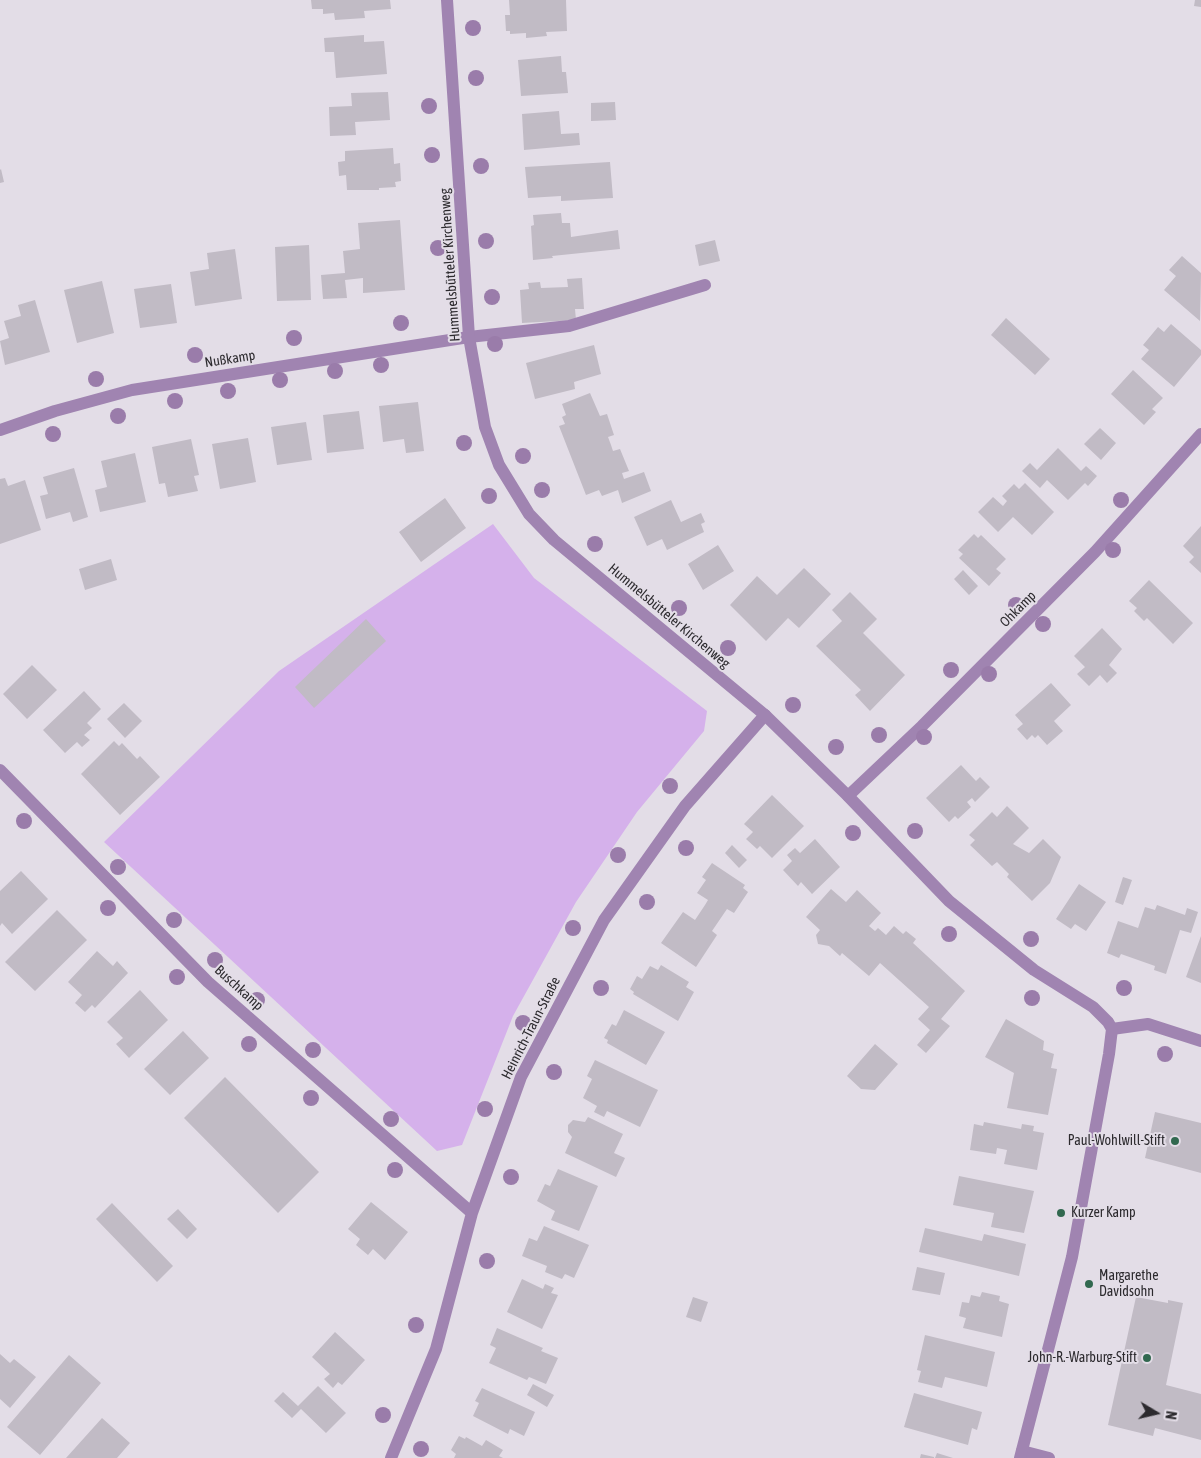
<!DOCTYPE html>
<meta charset="utf-8">
<style>
body{margin:0}
#map{position:relative;width:1201px;height:1458px;overflow:hidden;background:#e3dde7;font-family:"Asap Condensed",sans-serif}
canvas{display:block}
.north{position:absolute;left:1131px;top:1388px;width:50px;height:50px;-webkit-text-stroke:4px #e3dde7;paint-order:stroke;rotate:99deg;font-size:14px;font-weight:700;line-height:20px;text-align:center;color:#2c2a2e}
.north::after{content:'';display:block;margin:auto;width:18px;height:22px;background:#2c2a2e;clip-path:polygon(50% 0,100% 100%,50% 72%,0 100%)}
</style>
<div id="map">
<canvas width="1201" height="1458"></canvas>
<div class="north">N</div>
</div>
<script>
const c = document.querySelector('canvas').getContext('2d');
c.lineJoin = 'round';
function paint(path, color) { c.fillStyle = color; c.fill(path, 'evenodd'); }
const shape = rows => new Path2D(rows.map(r => 'M' + r).join(''));
function stroke(path, color, width, dash) { c.strokeStyle = color; c.lineWidth = width; c.lineCap = dash ? 'butt' : 'round'; c.setLineDash(dash || []); c.stroke(path); }
function label(font, color, halo, rows, align = 'center') {
  c.font = font + ' "Asap Condensed",sans-serif'; c.lineWidth = 4; c.setLineDash([]); c.textBaseline = 'middle'; c.strokeStyle = halo; c.fillStyle = color; for (const [text, x, y, turn = 0] of rows) {
    c.save(); c.translate(x, y); c.rotate((+turn || 0) * Math.PI / 180); c.textAlign = isNaN(turn) ? turn : align; if (halo) c.strokeText(text, 0, 0); c.fillText(text, 0, 0); c.restore();
  }
}
paint(shape([
 [493,524,534,578,707,711,704,731,637,812,576,902,513,1016,462,1145,437,1151,104,842,279,671]
]), '#d5b1eb');
paint(shape([
 [311,0,390,0,391,9,364,11,365,18,335,20,334,13,323,14,323,9,312,9],
 [509,0,566,0,567,31,546,32,547,36,526,38,526,33,510,34,510,31,506,31,505,15,510,15],
 [1195,0,1201,0,1201,7,1194,6],
 [364,35,364,42,384,41,387,74,336,78,334,52,325,52,324,38],
 [561,56,562,72,566,72,568,93,521,96,518,60],
 [388,92,390,120,355,122,356,135,330,136,329,107,352,106,351,93],
 [615,102,616,120,591,121,591,103],
 [559,111,561,134,579,133,580,145,524,150,522,114],
 [393,148,394,164,400,163,401,181,395,182,396,187,379,188,379,190,347,190,346,175,339,176,338,162,345,161,345,151],
 [610,162,613,198,561,201,561,196,528,198,525,167],
 [1,169,4,182,0,183,0,170],
 [561,213,562,223,570,223,571,237,618,230,620,249,552,256,553,258,533,260,531,226,534,225,533,215],
 [400,220,405,290,363,293,363,278,345,280,347,298,323,299,321,275,345,273,343,251,360,249,358,223],
 [715,240,720,261,699,266,695,245],
 [309,245,311,300,277,301,275,247],
 [235,249,242,299,195,306,190,272,209,269,207,253],
 [1182,256,1201,273,1200,321,1164,290,1176,276,1169,270],
 [582,278,584,309,575,309,576,320,522,323,520,290,529,289,528,283,540,282,541,288,568,287,567,279],
 [102,281,114,333,77,343,64,290],
 [171,284,177,323,140,328,134,289],
 [35,300,50,352,5,365,0,341,9,338,4,321,21,316,18,305],
 [1006,318,1050,359,1035,375,991,335],
 [1171,324,1201,350,1201,355,1174,387,1141,359,1149,350,1143,345,1158,327,1164,332],
 [594,345,601,374,574,382,575,389,535,399,526,363],
 [1133,370,1163,398,1152,409,1156,412,1144,425,1111,394],
 [590,393,600,416,607,414,614,435,608,437,611,445,613,451,620,449,629,471,622,473,624,479,644,472,651,491,622,503,618,490,602,496,599,490,586,495,559,426,565,424,562,417,566,415,562,404],
 [418,402,424,451,406,453,404,439,383,442,379,406],
 [359,411,364,449,327,453,323,415],
 [306,422,312,460,277,465,271,427],
 [1100,428,1116,443,1101,460,1084,444],
 [248,438,256,482,220,489,212,444],
 [191,439,199,475,194,476,198,491,168,497,165,483,159,484,152,447],
 [1058,448,1081,471,1086,466,1097,476,1088,486,1085,483,1068,500,1047,480,1040,488,1022,471,1030,463,1037,470],
 [135,453,146,502,100,512,95,490,107,487,101,461],
 [74,468,88,517,73,522,70,512,46,519,40,496,48,494,43,477],
 [5,478,8,486,25,480,41,530,0,544,0,479],
 [1025,483,1054,512,1032,535,1013,517,998,532,978,512,993,497,1003,506,1007,501,1002,496,1014,484,1019,489],
 [445,498,466,528,421,562,399,532],
 [671,500,681,522,701,513,705,522,701,524,704,532,667,550,662,539,647,546,634,517],
 [1201,526,1201,573,1189,562,1194,557,1183,546],
 [974,534,978,538,981,535,1006,559,996,569,1001,573,989,586,959,558,963,554,958,550],
 [718,545,734,571,703,590,688,564],
 [111,559,117,580,85,590,79,569],
 [804,568,831,594,799,628,788,618,766,641,730,605,757,576,777,595],
 [963,570,978,586,969,595,954,579],
 [1149,580,1193,623,1173,644,1147,618,1144,621,1134,611,1137,608,1129,601],
 [850,592,877,619,863,633,905,675,870,711,855,695,861,690,816,646,842,621,832,610],
 [366,619,386,641,314,708,295,687],
 [1102,628,1122,649,1109,665,1117,673,1107,683,1100,675,1089,686,1077,674,1085,667,1074,656],
 [32,665,57,690,27,719,3,694],
 [1051,683,1071,705,1054,721,1063,731,1047,745,1038,735,1035,738,1032,735,1027,740,1017,729,1023,724,1015,715],
 [84,691,101,709,87,723,92,728,84,735,90,740,82,747,77,742,65,753,43,730],
 [124,703,142,721,125,738,107,719],
 [114,741,119,746,122,743,137,759,140,756,160,777,120,815,81,774],
 [961,765,976,781,980,777,990,787,975,802,972,798,967,802,971,807,958,819,955,816,949,822,926,798],
 [772,795,804,826,772,858,760,846,757,849,746,839,753,832,744,824],
 [1007,806,1029,828,1013,844,1029,853,1043,839,1061,857,1050,883,1032,901,1007,877,1009,874,997,862,992,866,970,845,975,840,969,835,992,812,997,817],
 [815,839,840,867,812,894,801,882,798,886,783,870,792,861,787,855,795,848,800,853],
 [732,845,747,860,739,868,725,853],
 [712,863,745,885,743,888,748,892,734,913,727,909,712,931,717,935,696,967,661,943,683,912,695,920,705,905,708,900,697,893,706,880,702,877],
 [21,871,48,899,12,934,2,923,0,926,0,891],
 [1123,877,1132,880,1123,905,1115,902],
 [1079,884,1106,902,1086,931,1075,924,1071,929,1056,919],
 [831,889,846,902,857,890,881,913,869,926,875,931,878,928,886,935,894,926,903,934,906,931,916,939,913,943,965,991,941,1019,950,1026,926,1053,917,1045,930,1030,918,1019,929,1007,880,963,869,976,842,953,840,956,829,946,818,944,816,935,820,930,806,917],
 [1157,905,1185,915,1187,908,1198,912,1191,933,1180,930,1166,974,1154,970,1155,966,1121,954,1119,958,1107,953,1118,921,1138,928,1145,907,1155,910],
 [57,910,87,940,35,991,5,962],
 [1201,936,1201,983,1186,977],
 [97,951,113,966,117,961,128,973,95,1008,92,1005,85,1012,75,1003,82,995,68,982],
 [661,965,689,982,686,987,694,992,678,1021,633,994,634,992,630,989,637,976,642,979,650,966,658,970],
 [140,990,168,1020,129,1058,116,1044,123,1038,107,1022],
 [624,1010,665,1032,646,1065,607,1043,608,1040,604,1038,612,1024,616,1026],
 [1006,1019,1044,1041,1043,1050,1054,1054,1051,1068,1057,1069,1048,1115,1007,1108,1014,1073,985,1057],
 [183,1031,209,1058,170,1095,144,1069],
 [875,1044,898,1064,875,1090,861,1089,847,1076],
 [595,1060,658,1090,640,1127,607,1111,604,1117,594,1112,597,1106,583,1098,592,1079,587,1076],
 [225,1077,319,1172,278,1213,184,1118],
 [1155,1112,1201,1123,1201,1173,1145,1158],
 [588,1117,623,1134,614,1153,625,1158,616,1177,565,1153,572,1137,568,1132,568,1125,573,1120,585,1122],
 [984,1122,1021,1129,1022,1124,1034,1126,1033,1131,1044,1133,1037,1170,1004,1164,1007,1150,997,1148,996,1154,970,1150,974,1124,983,1126],
 [558,1169,598,1186,579,1231,551,1220,555,1211,537,1201,545,1184,550,1186],
 [959,1176,1034,1191,1024,1233,991,1227,994,1213,953,1205],
 [371,1202,408,1232,385,1260,373,1249,368,1255,356,1245,360,1239,348,1229],
 [112,1203,173,1266,157,1282,96,1219],
 [178,1209,197,1229,187,1239,167,1219],
 [544,1226,589,1245,574,1278,565,1274,562,1279,545,1272,547,1266,522,1256,529,1238,537,1241],
 [925,1228,982,1241,984,1234,1026,1244,1019,1276,919,1252],
 [917,1267,945,1273,940,1295,912,1290],
 [522,1279,543,1289,545,1284,554,1288,551,1293,558,1295,542,1329,507,1312],
 [982,1292,1000,1296,999,1301,1009,1304,1002,1337,963,1328,966,1318,959,1316,962,1302,969,1303,971,1295,980,1297],
 [693,1297,708,1302,701,1322,686,1317],
 [1136,1297,1168,1303,1168,1300,1183,1303,1166,1385,1201,1394,1201,1440,1155,1428,1153,1436,1108,1425],
 [497,1328,543,1348,541,1351,558,1358,546,1384,529,1377,527,1380,489,1363,496,1348,490,1345],
 [335,1332,365,1360,342,1385,338,1382,333,1388,324,1379,330,1374,312,1357],
 [925,1335,995,1352,987,1387,945,1377,942,1388,918,1382,921,1371,917,1370],
 [0,1354,10,1363,14,1359,36,1377,10,1408,0,1399],
 [69,1355,101,1383,40,1455,7,1427],
 [533,1384,554,1395,547,1407,527,1395],
 [318,1386,346,1413,326,1433,301,1409,292,1418,274,1401,283,1392,298,1406],
 [482,1388,535,1412,524,1436,510,1429,508,1434,473,1416,479,1403,475,1401],
 [914,1393,982,1412,977,1430,972,1428,968,1445,904,1427],
 [102,1418,130,1443,117,1458,66,1458],
 [459,1436,465,1439,466,1437,482,1446,486,1440,503,1450,499,1456,503,1458,454,1458,456,1454,451,1450],
 [937,1453,953,1458,935,1458],
 [921,1454,934,1457,934,1458,920,1458]
]), '#c1bbc5');
stroke(shape([
 [469,337,569,326,705,285]
]), '#a084b1', 12);
stroke(shape([
 [0,430,55,411,132,390,469,337],
 [0,770,208,982,472,1213],
 [848,796,922,726,1095,552,1201,434],
 [1112,1029,1148,1024,1201,1041],
 [1022,1451,1049,1458],
 [391,1458,436,1349,472,1213,521,1077,604,920,685,806,765,715]
]), '#a084b1', 12);
stroke(shape([
 [447,0,469,337,485,427,499,465,529,514,554,540,765,715,848,796,949,901,1034,970,1093,1007,1108,1022,1112,1029,1109,1054,1072,1257,1020,1458]
]), '#a084b1', 12);
c.fillStyle = '#9a7caa';
for (const [x, y] of [
 [473,28],
 [476,78],
 [429,106],
 [432,155],
 [481,166],
 [486,241],
 [438,248],
 [492,297],
 [401,323],
 [294,338],
 [495,344],
 [195,355],
 [381,365],
 [335,371],
 [96,379],
 [280,380],
 [228,391],
 [175,401],
 [118,416],
 [53,434],
 [464,443],
 [523,456],
 [542,490],
 [489,496],
 [1121,500],
 [595,544],
 [1113,550],
 [1016,605],
 [679,608],
 [1043,624],
 [728,648],
 [951,670],
 [989,674],
 [793,705],
 [879,735],
 [924,737],
 [836,747],
 [670,786],
 [24,821],
 [915,831],
 [853,833],
 [686,848],
 [618,855],
 [118,867],
 [647,902],
 [108,908],
 [174,920],
 [573,928],
 [949,934],
 [1031,939],
 [215,960],
 [177,977],
 [601,988],
 [1124,988],
 [1032,998],
 [257,1000],
 [523,1023],
 [249,1044],
 [313,1050],
 [1165,1054],
 [554,1072],
 [311,1098],
 [485,1109],
 [391,1119],
 [395,1170],
 [511,1177],
 [487,1261],
 [416,1325],
 [383,1415],
 [421,1449]
]) { c.beginPath(); c.arc(x, y, 8, 0, 2 * Math.PI); c.fill(); }
for (const [x, y, r, color] of [
 [1175,1141,5,"#31684f"],
 [1061,1213,5,"#31684f"],
 [1089,1284,5,"#31684f"],
 [1147,1358,5,"#31684f"]
]) { const dot = new Path2D(); dot.arc(x, y, r, 0, 2 * Math.PI); c.fillStyle = color; c.fill(dot); stroke(dot, '#e3dde7', 2); }
label('14px', '#2c2a2e', '#e3dde7', [
 ["Hummelsbütteler Kirchenweg",450,265,-94],
 ["Nußkamp",230,359,-9],
 ["Ohkamp",1018,609,-45],
 ["Hummelsbütteler Kirchenweg",669,616,40],
 ["Buschkamp",239,988,42],
 ["Heinrich-Traun-Straße",531,1028,-63]
]);
label('14px', '#2c2a2e', '#e3dde7', [
 ["Paul-Wohlwill-Stift",1165,1141],
 ["Kurzer Kamp",1071,1213,"left"],
 ["Margarethe",1099,1276,"left"],
 ["Davidsohn",1099,1292,"left"],
 ["John-R.-Warburg-Stift",1137,1358]
], 'right');
</script>
